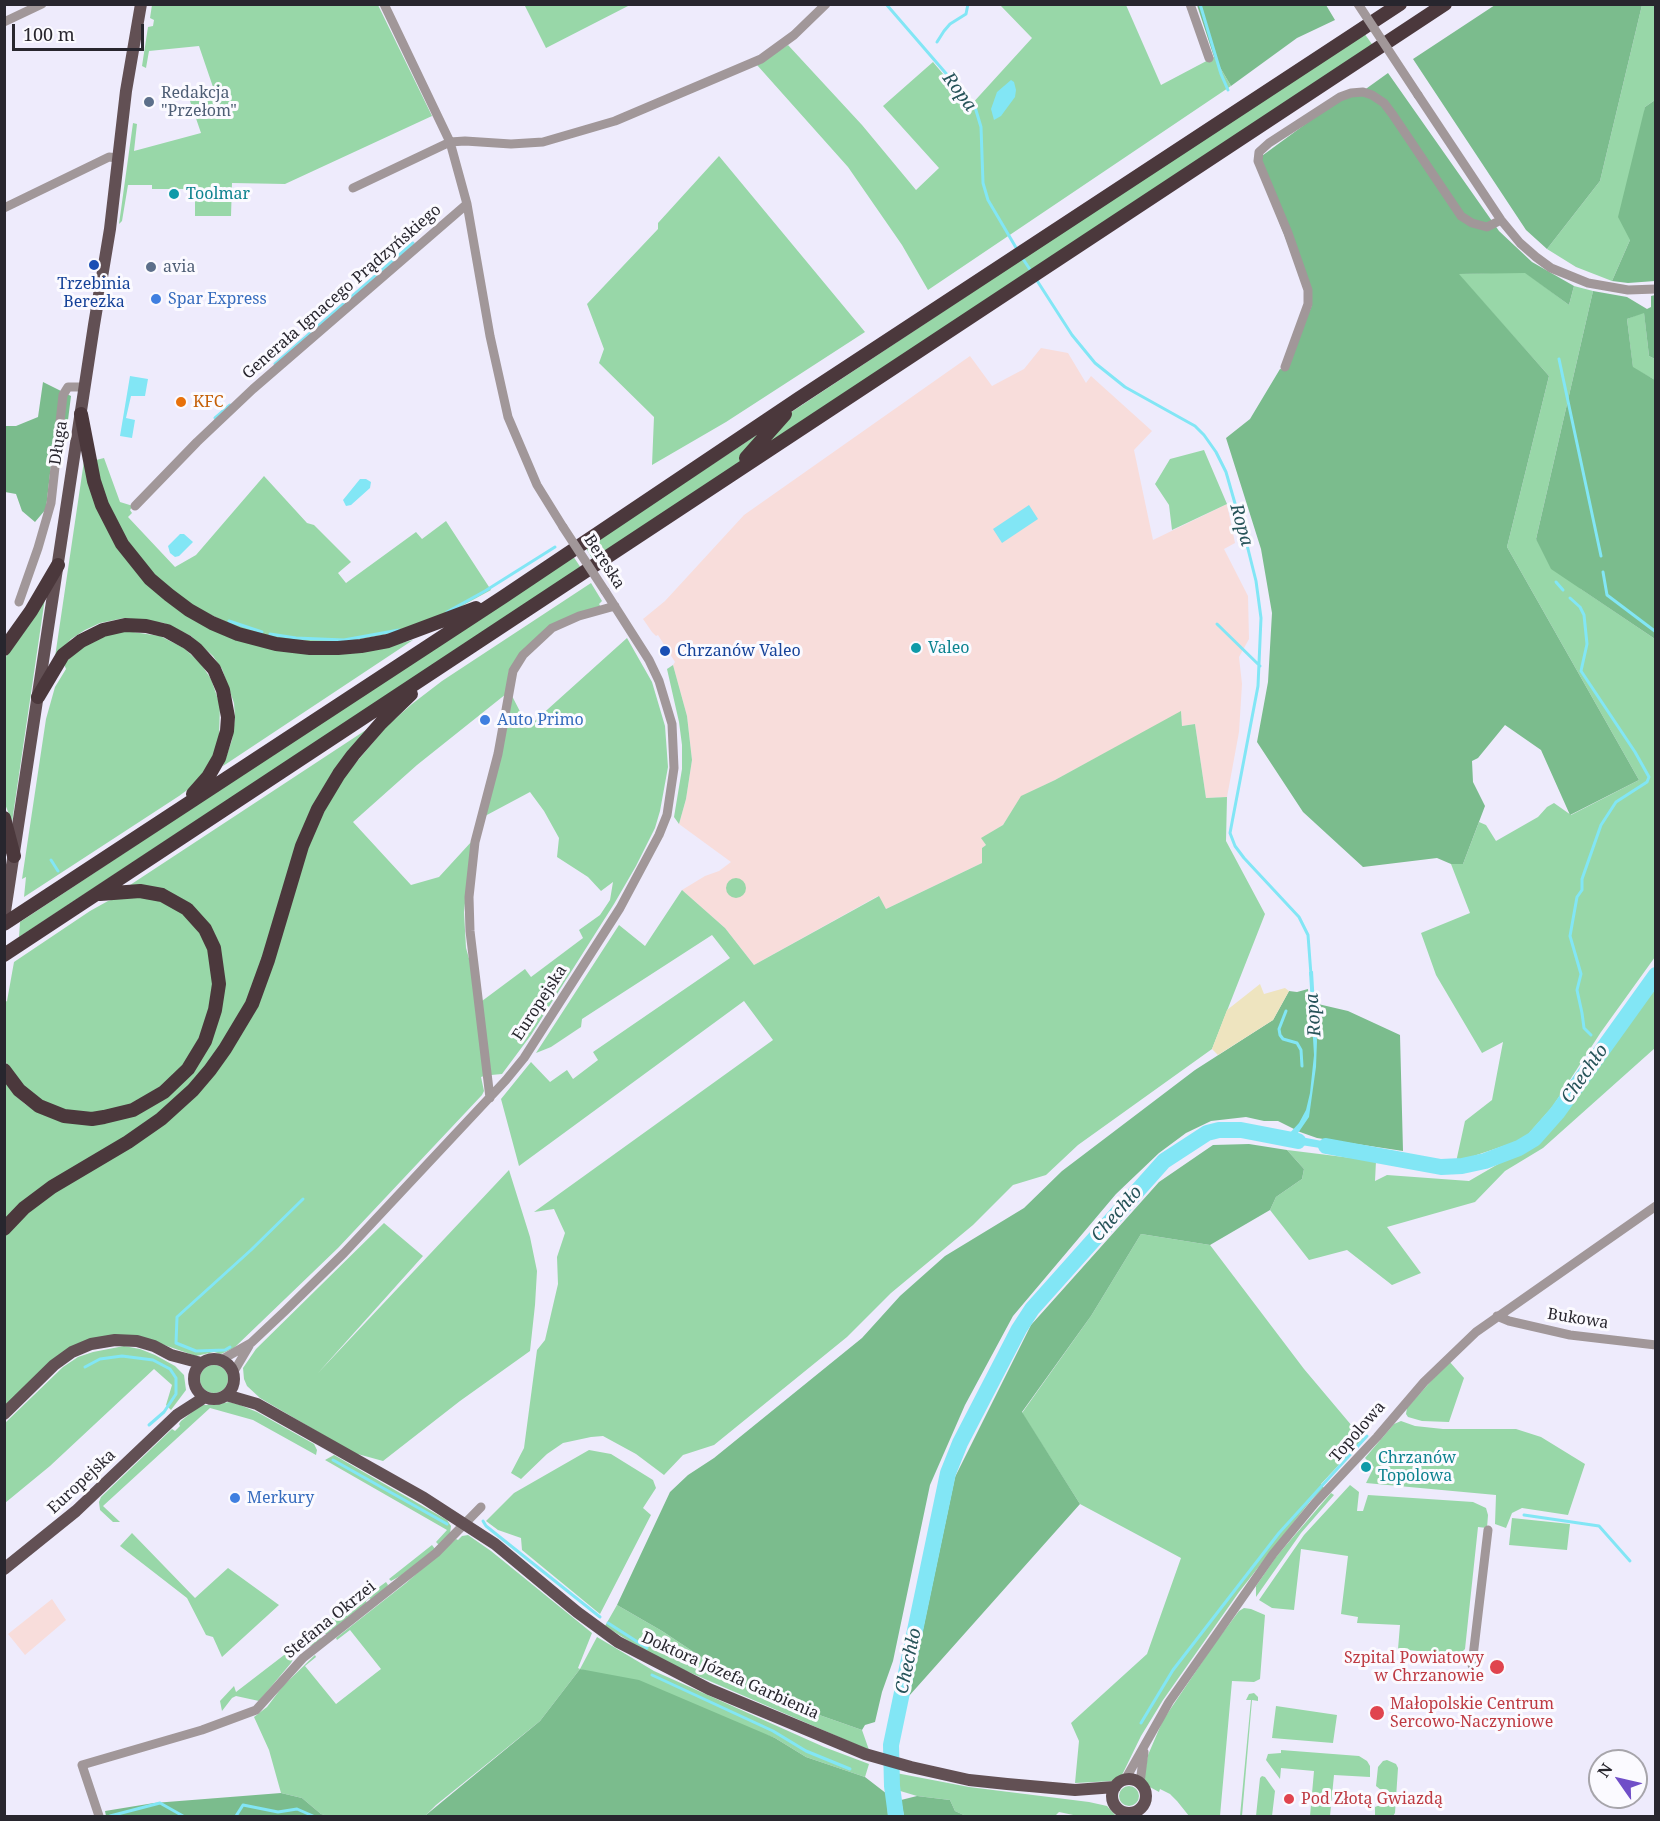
<!DOCTYPE html>
<meta charset="utf-8">
<style>
body{margin:0}
#map{position:relative;width:1660px;height:1821px;overflow:hidden;background:#eeebfc;font-family:"Noto Serif",serif}
canvas{display:block}
.frame{position:absolute;inset:0;border:6px solid #28262e;pointer-events:none}
.north{position:absolute;left:1588px;top:1749px;width:60px;height:60px;box-sizing:border-box;background:#fbfaff;border:2px solid #a7a5ab;border-radius:50%;rotate:304deg;font-size:16px;font-weight:700;line-height:24px;text-align:center;color:#28262e}
.north::after{content:'';display:block;margin:auto;width:21px;height:27px;background:#704ec8;clip-path:polygon(50% 0,100% 100%,50% 72%,0 100%)}
.scale{position:absolute;left:12px;top:24px;width:132px;height:27px;box-sizing:border-box;border:3px solid #28262e;border-top:0;padding-left:8px;font-size:18px;line-height:21px;white-space:nowrap;color:#28262e;-webkit-text-stroke:4px #fbfaff;paint-order:stroke}
</style>
<div id="map">
<canvas width="1660" height="1821"></canvas>
<div class="frame"></div>
<div class="north">N</div>
<div class="scale">100 m</div>
</div>
<script>
const c = document.querySelector('canvas').getContext('2d');
c.lineJoin = 'round';
function paint(path, color) { c.fillStyle = color; c.fill(path, 'evenodd'); }
const shape = rows => new Path2D(rows.map(r => 'M' + r).join(''));
function stroke(path, color, width, dash) { c.strokeStyle = color; c.lineWidth = width; c.lineCap = dash ? 'butt' : 'round'; c.setLineDash(dash || []); c.stroke(path); }
function label(font, color, halo, rows, align = 'center') {
  c.font = font + ' "Noto Serif",serif'; c.lineWidth = 6; c.setLineDash([]); c.textBaseline = 'middle'; c.strokeStyle = halo; c.fillStyle = color; for (const [text, x, y, turn = 0] of rows) {
    c.save(); c.translate(x, y); c.rotate((+turn || 0) * Math.PI / 180); c.textAlign = isNaN(turn) ? turn : align; if (halo) c.strokeText(text, 0, 0); c.fillText(text, 0, 0); c.restore();
  }
}
paint(shape([
 [1041,348,1068,353,1086,383,1091,376,1152,431,1134,450,1153,540,1227,504,1235,543,1224,549,1248,596,1249,639,1239,657,1242,684,1239,732,1227,797,1206,798,1195,724,1182,726,1181,712,1055,780,1022,796,1003,825,982,838,986,845,982,848,982,863,886,909,878,896,754,965,725,928,682,890,705,876,719,871,731,862,679,824,686,799,692,760,687,716,673,665,675,662,658,635,656,636,652,632,643,619,665,601,744,515,970,356,992,386,1024,369],
 [52,1599,66,1620,25,1655,8,1634]
]), '#f8dddb');
paint(shape([
 [152,5,378,5,432,116,285,184,232,183,231,216,195,216,195,189,152,189,152,185,128,185,122,221,119,224,133,123,137,124,134,151,201,133,189,98,213,87,199,46,149,51,146,68,142,66,148,27,153,26,154,20,150,18],
 [527,5,527,4,630,5,546,48,525,6],
 [1000,5,1126,5,1161,85,1214,57,1231,86,928,290,902,245,848,167,757,65,788,45,862,125,916,190,939,168,883,106,933,62,970,106,1032,38],
 [1642,5,1655,5,1655,100,1645,107,1630,240,1612,281,1576,267,1547,249,1600,181],
 [1364,33,1374,47,593,560,586,548],
 [719,156,865,332,726,422,652,465,654,417,599,363,604,349,587,304,658,229,658,223],
 [1525,272,1569,305,1574,286,1593,291,1536,539,1581,589,1655,639,1655,957,1601,1032,1553,1106,1524,1139,1456,1162,1465,1121,1492,1100,1503,1042,1482,1053,1436,975,1421,933,1470,913,1451,864,1463,864,1479,822,1486,825,1496,841,1538,817,1547,807,1554,803,1571,815,1639,780,1507,547,1549,376,1458,274],
 [1644,312,1649,356,1655,359,1655,380,1633,368,1627,319],
 [1204,450,1227,504,1172,530,1169,505,1155,484,1170,459],
 [104,458,120,502,133,506,130,510,132,513,128,517,175,567,196,555,264,476,307,523,314,525,351,562,338,573,346,583,416,532,422,539,446,521,491,590,438,619,404,631,338,643,278,639,241,629,192,606,154,575,140,559,115,521,98,480,96,460],
 [84,461,129,561,239,638,390,646,413,640,223,766,232,740,235,718,234,703,222,669,213,656,191,636,164,623,124,618,100,623,85,630,71,639,55,657],
 [573,556,581,568,19,937,20,922],
 [591,583,602,601,599,604,601,607,578,614,521,653,509,670,506,694,417,765,353,822,411,885,439,877,472,841,464,912,466,948,472,969,484,1076,481,1077,484,1091,482,1095,338,1248,234,1348,221,1354,214,1352,196,1356,141,1337,90,1340,5,1406,5,1235,39,1202,114,1157,229,1052,316,827,333,795,348,772,387,726,412,704,442,681],
 [45,598,12,822,5,804,5,658,27,628],
 [126,631,160,636,184,648,201,664,211,679,220,705,219,737,213,757,198,782,179,796,24,897,26,877,22,879,46,719,55,687,66,669,64,664,77,651,104,635],
 [627,638,652,682,665,726,668,767,660,811,655,828,636,866,614,904,531,1035,502,1074,491,1075,482,1001,525,969,531,977,583,938,579,930,600,915,610,900,613,882,601,891,588,877,557,857,559,838,544,811,530,792,485,816,511,694,528,727],
 [673,665,687,716,692,760,686,799,679,824,674,817,682,769,682,745,679,722,667,669],
 [1181,711,1182,726,1195,724,1206,798,1227,797,1226,841,1265,914,1212,1049,1078,1145,1046,1175,1013,1185,973,1225,891,1293,847,1337,714,1445,683,1455,664,1475,636,1454,603,1436,591,1437,563,1443,547,1454,521,1479,511,1473,524,1448,537,1350,545,1340,558,1284,557,1257,565,1233,554,1209,534,1212,773,1040,744,1001,519,1166,501,1099,531,1062,550,1082,567,1070,573,1079,598,1060,593,1052,730,958,712,935,582,1019,581,1027,551,1047,536,1053,619,925,645,946,682,890,725,928,754,965,879,896,886,909,982,863,982,848,986,845,981,838,1003,825,1021,796,1055,780],
 [375,724,337,770,250,996,220,1050,174,1103,5,1223,5,1078,14,1094,25,1104,37,1112,65,1123,167,1094,222,998,203,918,127,887],
 '726 888a10 10 0 1 1 20 0a10 10 0 1 1-20 0Z',
 [152,897,190,917,208,946,214,974,207,1022,190,1057,169,1081,133,1104,100,1114,64,1112,31,1095,13,1074,4,1059,5,1002,7,1001,14,962,90,911,108,901,117,898],
 [1655,982,1655,1048,1543,1148,1505,1171,1475,1202,1387,1227,1421,1273,1392,1285,1347,1250,1309,1260,1270,1210,1276,1197,1302,1179,1304,1169,1287,1150,1376,1161,1375,1181,1387,1175,1469,1181,1519,1152,1541,1138,1562,1113],
 [509,1170,530,1237,537,1271,535,1305,530,1351,460,1401,383,1461,354,1453,260,1398,247,1386,244,1379,243,1368,256,1349,384,1223,423,1256,318,1373],
 [1141,1234,1210,1245,1304,1369,1363,1439,1321,1484,1324,1488,1312,1499,1239,1592,1163,1700,1141,1736,1122,1775,1113,1781,1075,1783,1079,1741,1071,1723,1147,1654,1181,1558,1080,1504,1022,1413,1091,1316],
 [124,1346,140,1349,155,1355,175,1366,184,1375,186,1390,171,1410,166,1405,172,1385,154,1369,50,1466,5,1503,5,1423,63,1367,78,1357,93,1352],
 [1449,1361,1464,1378,1449,1422,1422,1421,1408,1417,1406,1414,1407,1408],
 '200 1379a14 14 0 1 1 28 0a14 14 0 1 1-28 0Z',
 [229,1402,240,1405,257,1412,314,1444,317,1450,316,1455,253,1420,210,1408,103,1506,120,1522,113,1522,100,1510,99,1502,101,1497,172,1429,175,1431,180,1426,179,1424,181,1421,201,1405,214,1405],
 [1401,1421,1415,1426,1443,1429,1516,1429,1541,1437,1585,1464,1568,1515,1522,1508,1512,1513,1506,1528,1495,1524,1496,1495,1366,1483,1374,1467,1365,1458,1394,1424],
 [589,1450,611,1454,653,1480,656,1488,643,1508,651,1515,600,1614,522,1550,521,1538,498,1530,486,1521,514,1493],
 [334,1455,447,1520,451,1526,450,1534,439,1545,436,1542,447,1530,325,1460],
 [1350,1485,1359,1492,1357,1511,1363,1511,1368,1495,1473,1502,1486,1508,1488,1515,1487,1528,1478,1527,1465,1649,1461,1653,1457,1655,1398,1649,1400,1625,1357,1623,1358,1617,1341,1614,1348,1556,1301,1549,1294,1610,1272,1608,1259,1600,1304,1535],
 [1331,1493,1334,1495,1301,1533,1256,1597,1256,1586,1276,1557],
 [1512,1518,1570,1524,1567,1550,1509,1545],
 [132,1533,195,1598,228,1568,279,1605,222,1657,213,1637,206,1635,187,1598,120,1546],
 [468,1535,491,1551,592,1633,578,1668,580,1669,597,1637,654,1671,824,1747,869,1764,865,1777,806,1757,775,1738,580,1669,540,1721,436,1805,426,1815,428,1816,328,1816,321,1814,302,1798,281,1793,269,1750,254,1717,267,1707,283,1686,315,1655,316,1657,305,1666,336,1704,381,1669,350,1630,337,1640,336,1638,406,1583,456,1539,458,1540,462,1536],
 [432,1545,435,1549,402,1575,391,1581,389,1579],
 [386,1582,388,1585,386,1589,372,1600,369,1598,366,1601,367,1604,327,1634,323,1634,321,1627,366,1592,367,1596],
 [617,1605,662,1631,736,1680,771,1698,862,1730,869,1750,654,1657,605,1626],
 [1244,1608,1251,1609,1265,1615,1260,1679,1254,1682,1232,1681,1220,1816,1189,1816,1177,1801,1170,1794,1160,1789,1159,1792,1148,1786,1144,1778,1148,1755,1163,1720,1215,1643,1239,1611],
 [315,1631,320,1636,321,1640,314,1645,306,1647,301,1642],
 [288,1652,293,1659,291,1663,259,1701,236,1696,232,1698,222,1711,220,1701,234,1686,236,1692],
 [1254,1693,1258,1697,1258,1701,1252,1700,1242,1816,1240,1816,1251,1700,1246,1700,1249,1694],
 [1276,1706,1337,1715,1333,1743,1272,1738],
 [1281,1750,1359,1756,1367,1761,1370,1766,1370,1777,1334,1775,1330,1816,1310,1816,1314,1771,1281,1768,1280,1779,1266,1760,1268,1754,1281,1753],
 [1387,1760,1396,1764,1398,1768,1395,1813,1393,1816,1375,1816,1375,1807,1385,1803,1386,1794,1376,1786,1378,1767,1383,1761],
 [896,1773,969,1787,1089,1802,1107,1806,1116,1816,1078,1816,1059,1812,1055,1816,966,1816,955,1811,950,1800,917,1796,897,1790],
 [1262,1776,1265,1777,1275,1791,1272,1816,1256,1816,1260,1778],
 '1119 1796a10 10 0 1 1 20 0a10 10 0 1 1-20 0Z'
]), '#98d7a8');
paint(shape([
 [1197,5,1326,5,1335,20,1297,38,1231,86,1214,57],
 [1495,5,1642,5,1600,181,1547,249,1526,230,1413,59],
 [1388,73,1499,231,1532,262,1574,286,1569,305,1525,273,1459,274,1549,376,1507,547,1639,780,1570,815,1541,750,1505,725,1478,758,1472,761,1473,782,1485,806,1463,864,1451,864,1437,858,1363,867,1303,812,1257,742,1268,682,1272,613,1261,549,1226,438,1250,419,1280,369,1286,370,1312,305,1255,161,1341,98,1356,96],
 [1655,100,1655,281,1628,283,1612,281,1630,240,1618,217,1645,107],
 [1593,291,1627,297,1647,309,1651,307,1651,296,1655,295,1655,359,1649,356,1644,313,1627,319,1633,367,1655,380,1655,639,1551,569,1536,539],
 [43,382,71,396,68,420,55,429,46,509,35,522,22,511,16,494,5,492,4,426,16,426,38,417],
 [1308,989,1309,1005,1318,1004,1348,1011,1400,1035,1403,1151,1317,1138,1300,1132,1278,1121,1264,1121,1246,1117,1211,1121,1186,1133,1159,1153,1116,1194,1013,1316,965,1405,930,1485,893,1661,882,1692,875,1722,865,1725,862,1730,771,1698,736,1680,662,1631,617,1605,670,1492,688,1475,714,1458,862,1338,900,1296,945,1256,1024,1208,1062,1171,1195,1070,1273,1020,1289,991,1297,992],
 [1249,1144,1287,1150,1304,1169,1302,1179,1276,1197,1270,1210,1210,1245,1141,1234,1091,1316,1022,1412,1080,1504,909,1696,955,1477,1031,1325,1159,1182,1213,1145],
 [580,1669,639,1680,775,1738,806,1757,865,1777,887,1794,888,1816,426,1815,540,1721],
 [281,1793,302,1798,321,1814,328,1816,106,1816,105,1811,154,1803],
 [917,1796,950,1800,955,1811,966,1816,992,1816,904,1816,901,1800]
]), '#7bbc8d');
paint(shape([
 [1260,984,1264,994,1285,988,1289,991,1273,1020,1218,1055,1212,1049,1227,1010]
]), '#eee4bf');
paint(shape([
 [1011,80,1014,82,1016,90,1015,97,1001,116,994,120,991,109,997,92],
 [130,376,148,379,145,396,131,396,126,418,135,420,132,438,120,436],
 [360,479,366,479,371,482,370,488,351,505,346,506,343,500],
 [1029,505,1038,519,1002,543,993,529],
 [180,534,184,534,193,542,179,556,175,557,170,553,168,546],
 [1313,971,1317,1041,1316,1067,1309,1117,1296,1136,1348,1146,1346,1152,1275,1141,1276,1133,1288,1135,1299,1123,1306,1110,1310,1093,1314,1055,1309,972]
]), '#82e6f5');
stroke(shape([
 [886,4,975,107,981,127,983,183,988,200,1018,251],
 [1200,4,1221,74,1228,90],
 [937,42,944,31,950,24,966,14,968,4],
 [1021,256,1031,271],
 [1036,279,1072,335,1095,363,1125,387,1195,426,1204,435,1216,452,1226,472,1248,549,1256,581,1261,618,1258,686,1230,833,1235,846,1244,858,1299,917,1308,935,1311,975],
 [1559,359,1601,556],
 [275,364,413,243],
 [215,418,230,405],
 [1603,572,1607,595,1656,632],
 [1556,582,1563,590],
 [1570,598,1580,607,1584,615,1587,644,1581,671,1635,752,1649,777,1647,782,1616,802,1601,825,1582,879,1582,890,1577,897,1570,936,1581,974,1577,990,1582,1013,1584,1028,1591,1035],
 [447,612,485,591,555,547],
 [229,621,262,632],
 [1217,624,1260,666],
 [270,634,296,638,344,640,399,630],
 [51,860,58,871],
 [1286,1011,1279,1029,1280,1035,1283,1039,1297,1043,1301,1050,1302,1066],
 [1591,1058,1593,1063],
 [230,1347,225,1350,196,1351,176,1343,177,1317,251,1250,303,1199],
 [85,1367,100,1359,122,1356,153,1360,170,1369,176,1378,176,1394,164,1412,149,1425],
 [333,1460,447,1524],
 [1524,1515,1599,1526,1630,1561],
 [483,1521,486,1526,600,1617],
 [608,1623,647,1648],
 [652,1675,773,1731,806,1751,850,1769],
 [1141,1723,1173,1670,1279,1533,1367,1436],
 [886,1783,896,1786],
 [110,1816,160,1803,183,1816],
 [236,1816,243,1805,278,1812,297,1809,313,1816]
]), '#82e6f5', 3);
stroke(shape([
 [1326,1146,1441,1167,1462,1166,1485,1161,1519,1148,1534,1139,1557,1113,1656,975],
 [896,1816,892,1786,891,1745,948,1473,960,1443,1019,1329,1032,1309,1164,1161,1207,1133,1219,1130,1241,1130,1298,1141]
]), '#82e6f5', 16);
stroke(shape([
 [384,4,450,142,467,204,490,336,508,417,537,485,563,527],
 [1190,4,1209,58],
 [4,22,42,4],
 [1418,95,1501,220,1520,243,1536,257,1551,268,1588,283,1628,290,1656,289],
 [353,188,450,142,465,141,511,144,543,142,615,121,761,59,794,35,826,4],
 [4,208,109,157,118,158],
 [1285,367,1308,304,1308,290,1288,233,1258,161,1259,152,1269,143,1340,97,1351,93,1363,92,1372,95,1384,103,1393,115,1461,216,1472,223,1487,227,1501,220],
 [135,506,197,442,253,389,467,204],
 [19,602,38,548,51,503,63,395,68,387,84,387],
 [490,1098,470,931,469,897,475,842,498,754,513,671,523,655,552,628,579,616,615,606],
 [1497,1316,1509,1321,1570,1335,1656,1345],
 [221,1360,251,1343,285,1311,344,1253,506,1080,524,1058,620,908,659,835,667,815,674,768,672,724,659,681,649,660,605,591],
 [233,1373,249,1346],
 [1472,1665,1488,1530],
 [1125,1780,1169,1702,1273,1554,1315,1503,1377,1437,1424,1382,1476,1332,1656,1206],
 [1140,1783,1144,1752],
 [99,1816,82,1765,202,1730,256,1710,303,1658,436,1553,481,1507]
]), '#a19799', 9);
stroke(shape([
 [4,918,94,325,110,229,126,91,141,4],
 '194 1379a20 20 0 1 1 40 0a20 20 0 1 1-40 0Z',
 [226,1395,257,1404,424,1498,495,1544,577,1612,618,1642,709,1689,865,1754,911,1767,969,1780,1007,1784,1075,1790,1115,1787],
 [4,1414,54,1365,72,1352,91,1344,115,1340,137,1341,154,1346,171,1355,201,1363],
 [4,1569,76,1511,177,1415,205,1397],
 '1112 1796a17 17 0 1 1 34 0a17 17 0 1 1-34 0Z'
]), '#625054', 12);
stroke(shape([
 [81,414,94,481,102,505,122,544,150,579,169,595,189,610,212,623,238,634,276,644,310,648,338,648,361,646,388,641,476,608],
 [746,458,785,414],
 [4,649,31,611,58,565],
 [38,697,63,655,81,641,103,630,125,625,146,626,167,631,187,642,196,649,214,669,223,690,228,717,227,731,219,758,208,777,193,794],
 [4,818,14,856],
 [4,924,503,597,798,399,1400,4],
 [4,955,1445,4],
 [4,1070,19,1090,39,1106,64,1116,92,1119,104,1117,133,1110,164,1092,188,1069,205,1041,215,1010,219,984,214,948,205,929,187,909,162,895,140,891,100,894],
 [4,1229,24,1208,52,1187,128,1142,161,1119,193,1090,210,1070,225,1049,252,1004,268,960,302,846,318,809,339,774,353,755,381,723,411,694]
]), '#4b383c', 14);
stroke(shape([
 [1358,4,1418,95],
 [563,527,605,591]
]), '#a19799', 9);
for (const [x, y, r, color] of [
 [149,102,6,"#5c6f8a"],
 [174,194,6,"#0f9aa8"],
 [94,265,6,"#1a4fb4"],
 [151,267,6,"#5c6f8a"],
 [156,299,6,"#3f7fe0"],
 [181,402,6,"#e8710a"],
 [916,648,6,"#0f9aa8"],
 [665,651,6,"#1a4fb4"],
 [485,720,6,"#3f7fe0"],
 [1366,1467,6,"#0f9aa8"],
 [235,1498,6,"#3f7fe0"],
 [1497,1667,8,"#e0444e"],
 [1377,1713,8,"#e0444e"],
 [1289,1799,6,"#e0444e"]
]) { const dot = new Path2D(); dot.arc(x, y, r, 0, 2 * Math.PI); c.fillStyle = color; c.fill(dot); stroke(dot, '#fbfaff', 2); }
label('16px', '#4e5e75', '#fbfaff', [
 ["Redakcja",161,93],
 ["\"Przełom\"",161,111],
 ["avia",163,267]
], 'left');
label('16px', '#0d838f', '#fbfaff', [
 ["Toolmar",186,194],
 ["Valeo",928,648],
 ["Chrzanów",1378,1458],
 ["Topolowa",1378,1476]
], 'left');
label('16px', '#164399', '#fbfaff', [
 ["Trzebinia",94,284],
 ["Berezka",94,302],
 ["Chrzanów Valeo",677,651,"left"]
]);
label('16px', '#28262e', '#fbfaff', [
 ["Generała Ignacego Prądzyńskiego",342,292,-41],
 ["Długa",59,443,-81],
 ["Bereska",604,562,57],
 ["Europejska",540,1003,-57],
 ["Bukowa",1578,1319,9],
 ["Topolowa",1358,1432,-49],
 ["Europejska",82,1482,-43],
 ["Stefana Okrzei",330,1620,-39],
 ["Doktora Józefa Garbienia",730,1676,24]
]);
label('16px', '#366cbe', '#fbfaff', [
 ["Spar Express",168,299],
 ["Auto Primo",497,720],
 ["Merkury",247,1498]
], 'left');
label('16px', '#c56008', '#fbfaff', [
 ["KFC",193,402]
], 'left');
label('16px', '#be3a42', '#fbfaff', [
 ["Szpital Powiatowy",1484,1658,"right"],
 ["w Chrzanowie",1484,1676,"right"],
 ["Małopolskie Centrum",1390,1704],
 ["Sercowo-Naczyniowe",1390,1722],
 ["Pod Złotą Gwiazdą",1301,1799]
], 'left');
label('italic 18px', '#265359', '#fbfaff', [
 ["Ropa",959,92,53],
 ["Ropa",1241,525,74],
 ["Ropa",1314,1015,-94],
 ["Chechło",1585,1074,-55],
 ["Chechło",1117,1214,-49],
 ["Chechło",909,1661,-78]
]);
</script>
